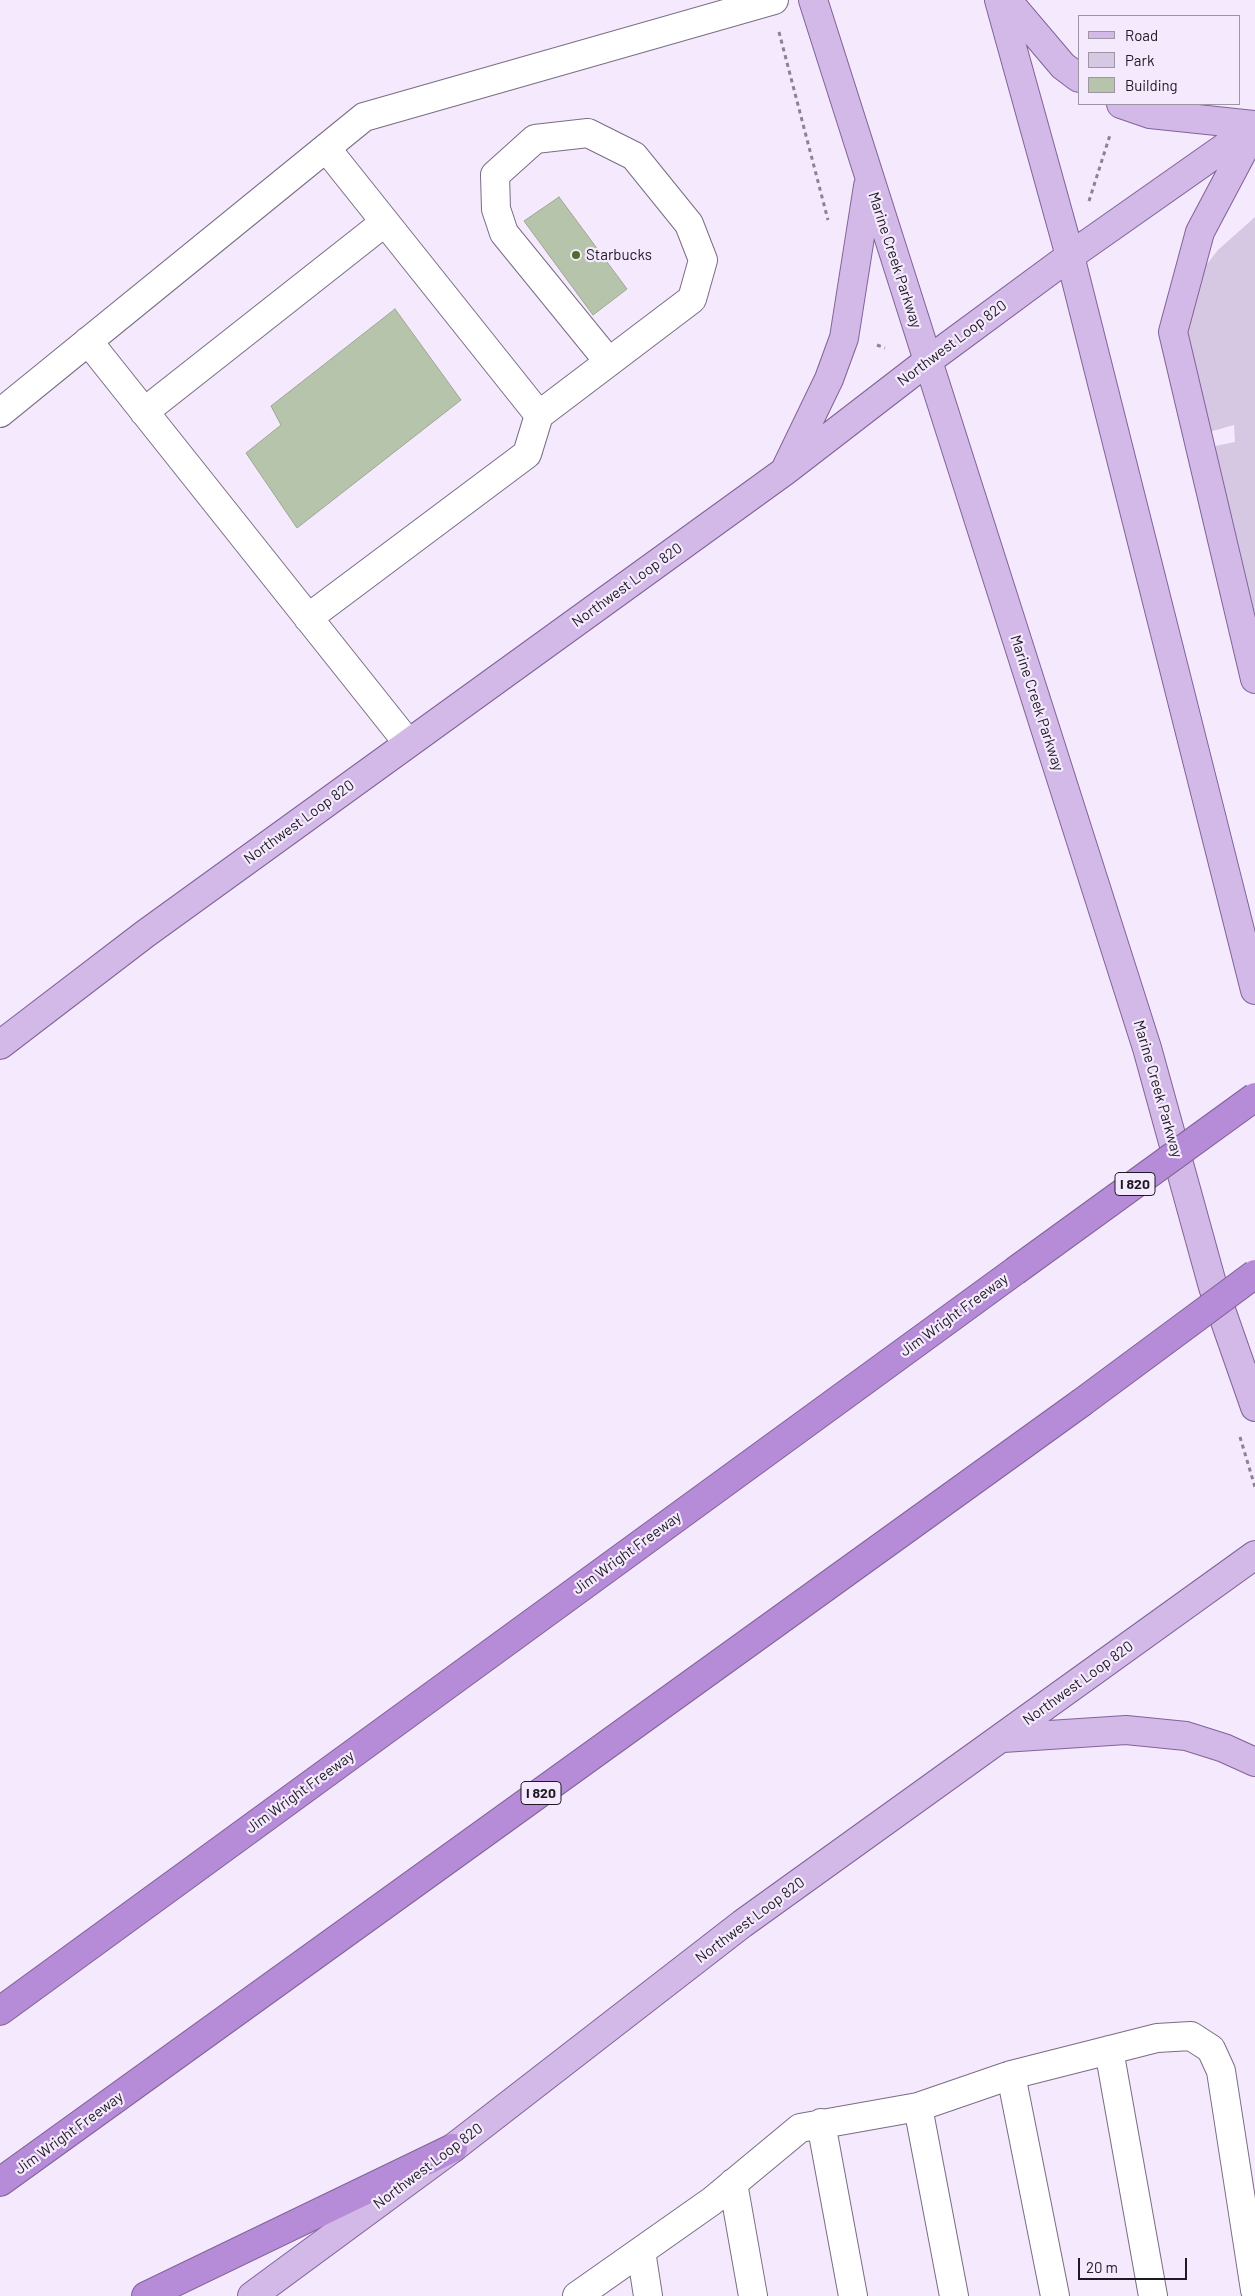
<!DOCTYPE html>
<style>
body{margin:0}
#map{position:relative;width:1255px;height:2296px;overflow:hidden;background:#f4e9fd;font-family:Barlow,sans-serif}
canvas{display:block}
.legend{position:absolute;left:1078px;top:15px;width:162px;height:90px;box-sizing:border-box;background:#f4e9fd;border:1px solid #9e96a5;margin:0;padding:6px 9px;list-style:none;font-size:15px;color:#1e1922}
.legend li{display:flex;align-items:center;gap:10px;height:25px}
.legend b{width:25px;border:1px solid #9e96a5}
.scale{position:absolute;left:1078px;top:2258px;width:109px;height:22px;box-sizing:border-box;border:2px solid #1e1922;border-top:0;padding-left:6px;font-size:15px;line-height:18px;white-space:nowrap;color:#1e1922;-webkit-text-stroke:4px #f4e9fd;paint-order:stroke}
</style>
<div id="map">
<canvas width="1255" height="2296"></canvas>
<ul class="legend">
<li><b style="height:6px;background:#d3b9e7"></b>Road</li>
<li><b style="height:14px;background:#d6c8e2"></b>Park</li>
<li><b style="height:14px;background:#b7c4ac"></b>Building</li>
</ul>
<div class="scale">20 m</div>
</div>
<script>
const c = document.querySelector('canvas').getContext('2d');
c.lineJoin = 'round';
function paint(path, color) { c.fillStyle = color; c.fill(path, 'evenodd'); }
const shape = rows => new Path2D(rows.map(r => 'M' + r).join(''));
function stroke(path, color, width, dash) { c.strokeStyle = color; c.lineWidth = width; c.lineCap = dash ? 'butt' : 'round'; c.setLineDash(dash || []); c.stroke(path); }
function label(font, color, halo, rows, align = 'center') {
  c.font = font + ' Barlow,sans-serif'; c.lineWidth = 4.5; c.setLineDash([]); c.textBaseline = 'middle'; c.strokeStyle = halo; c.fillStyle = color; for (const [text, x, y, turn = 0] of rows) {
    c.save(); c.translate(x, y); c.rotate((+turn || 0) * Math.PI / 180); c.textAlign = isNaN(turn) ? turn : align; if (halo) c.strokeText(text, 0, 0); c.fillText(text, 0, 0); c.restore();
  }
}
paint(shape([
 [1255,217,1255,631,1210,447,1235,442,1234,425,1202,434,1187,362,1189,317,1196,278,1218,250]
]), '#d6c8e2');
const building = shape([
 [559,197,627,289,593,315,524,221,559,197],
 [395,309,461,400,297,528,246,453,281,425,271,406,395,309]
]);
paint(building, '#b7c4ac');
stroke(building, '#9ca891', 1);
const minor = shape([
 [88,341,408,743],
 [144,412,385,222],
 [0,413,364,117,774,0],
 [539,415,692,299,703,260,689,224,634,156,588,133,535,139,495,175,496,209,504,233,609,362],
 [308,618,527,454,539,415,326,148],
 [1109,2050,1153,2296],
 [1011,2075,1055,2296],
 [918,2107,954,2296],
 [821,2123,853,2296],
 [733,2183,753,2296],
 [641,2251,648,2296],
 [577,2296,712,2201,800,2128,918,2107,1011,2075,1157,2038,1191,2036,1211,2049,1221,2071,1255,2290]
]);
const major = shape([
 [813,0,1147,1048,1213,1287,1255,1407],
 [999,0,1070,256,1255,990],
 [1007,0,1063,66,1079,78],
 [1121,104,1150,114,1255,125],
 [1254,130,1200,232,1173,332,1255,679],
 [787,466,829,379,844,338,868,186],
 [0,1045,145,934,785,471,929,360,1070,256,1255,126],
 [1003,1738,1126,1730,1186,1736,1224,1748,1255,1762],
 [252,2296,453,2148,742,1924,1255,1555]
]);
const highway = shape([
 [0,2011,1015,1271],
 [0,2182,1081,1403],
 [146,2296,453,2148]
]);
stroke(minor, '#796d83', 30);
stroke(major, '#816398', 30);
stroke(highway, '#816398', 30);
stroke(shape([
 [779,32,828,220],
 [1089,201,1110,135],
 [877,345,885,348],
 [1240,1437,1255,1487]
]), '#8b8391', 3, [4, 4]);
stroke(minor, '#fff', 28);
stroke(major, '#d3b9e7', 28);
stroke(highway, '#b68bd7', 28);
const highwayBridge = shape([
 [1015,1271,1255,1097],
 [1081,1403,1255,1274]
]);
stroke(highwayBridge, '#816398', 30, []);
stroke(highwayBridge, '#b68bd7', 28);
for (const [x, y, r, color] of [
 [576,255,5,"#4e6f27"]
]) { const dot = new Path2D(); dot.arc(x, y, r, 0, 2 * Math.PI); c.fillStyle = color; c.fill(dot); stroke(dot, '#f4e9fd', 2); }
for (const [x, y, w] of [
 [1135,1184,40],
 [541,1793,40]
]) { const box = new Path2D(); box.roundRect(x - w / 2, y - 11.5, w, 23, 4); c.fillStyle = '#f4e9fd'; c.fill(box); stroke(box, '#1e1922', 1); }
label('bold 14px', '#1e1922', null, [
 ["I 820",1135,1184],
 ["I 820",541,1793]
]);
label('15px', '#1e1922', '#f4e9fd', [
 ["Starbucks",586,255]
], 'left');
label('15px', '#1e1922', '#f4e9fd', [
 ["Marine Creek Parkway",895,260,72],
 ["Northwest Loop 820",952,343,-37],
 ["Northwest Loop 820",627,585,-36],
 ["Marine Creek Parkway",1037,703,72],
 ["Northwest Loop 820",299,822,-36],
 ["Marine Creek Parkway",1158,1089,74],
 ["Jim Wright Freeway",954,1315,-36],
 ["Jim Wright Freeway",627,1553,-36],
 ["Northwest Loop 820",1078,1683,-36],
 ["Jim Wright Freeway",300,1792,-36],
 ["Northwest Loop 820",750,1920,-37],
 ["Jim Wright Freeway",69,2133,-36],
 ["Northwest Loop 820",428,2166,-37]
]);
</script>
